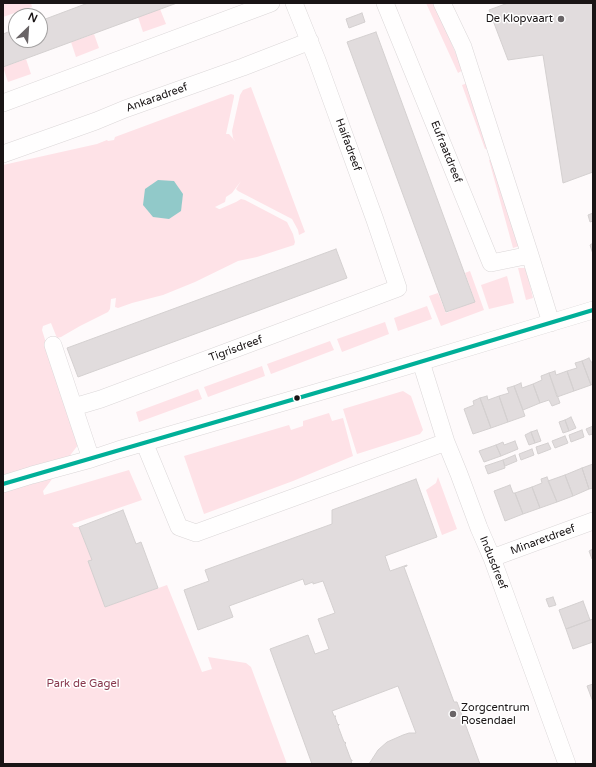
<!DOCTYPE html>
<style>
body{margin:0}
#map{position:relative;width:596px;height:767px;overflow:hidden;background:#fefafb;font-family:"Varela Round",sans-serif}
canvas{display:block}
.frame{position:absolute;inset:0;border:4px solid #191415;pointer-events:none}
.north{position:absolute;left:8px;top:8px;width:40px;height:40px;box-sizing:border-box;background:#fff;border:1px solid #a3a1a1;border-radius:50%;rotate:25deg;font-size:11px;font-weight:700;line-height:16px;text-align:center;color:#191415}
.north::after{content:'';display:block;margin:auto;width:14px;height:18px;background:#696466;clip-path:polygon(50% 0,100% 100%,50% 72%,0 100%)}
</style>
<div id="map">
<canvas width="596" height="767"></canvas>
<div class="frame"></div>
<div class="north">N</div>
</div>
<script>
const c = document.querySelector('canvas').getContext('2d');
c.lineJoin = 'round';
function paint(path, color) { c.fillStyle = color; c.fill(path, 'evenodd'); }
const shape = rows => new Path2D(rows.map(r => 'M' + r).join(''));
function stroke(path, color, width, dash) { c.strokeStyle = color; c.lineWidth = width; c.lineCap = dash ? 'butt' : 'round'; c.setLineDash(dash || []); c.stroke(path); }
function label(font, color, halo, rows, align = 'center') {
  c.font = font + ' "Varela Round",sans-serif'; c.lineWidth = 3; c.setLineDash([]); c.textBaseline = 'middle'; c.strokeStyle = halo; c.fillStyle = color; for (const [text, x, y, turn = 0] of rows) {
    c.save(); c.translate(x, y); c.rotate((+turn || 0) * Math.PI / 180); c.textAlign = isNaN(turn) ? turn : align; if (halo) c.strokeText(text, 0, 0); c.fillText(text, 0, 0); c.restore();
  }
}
paint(shape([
 [3,3,31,3,32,7,3,17],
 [426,3,434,3,463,70,458,73],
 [160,9,166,24,143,32,138,17],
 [94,34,99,48,76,57,71,42],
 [26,59,31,74,8,82,3,67],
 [468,83,490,147,485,149,462,85],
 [251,87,305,232,299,235,298,230,292,219,238,191,236,189,241,181,232,193,226,197,225,202,215,207,219,209,220,209,236,202,241,199,245,200,287,222,293,234,295,242,294,245,257,257,238,261,195,282,163,295,132,303,118,308,115,307,116,298,111,299,110,309,108,312,80,326,61,337,57,338,51,323,43,326,42,330,78,445,43,491,44,495,129,470,142,500,72,524,74,527,79,527,92,560,105,607,167,585,202,672,212,669,208,657,246,663,251,667,287,764,3,764,3,165,97,144,107,140,108,141,114,140,115,137,231,94,234,95,234,97,226,134,229,134,236,142,233,138,232,131,240,95,243,90],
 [494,158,519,246,513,248,489,160],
 [518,268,526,268,533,298,526,300],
 [470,271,484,310,441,326,429,296,438,293,446,313,475,301,465,273],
 [507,276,514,303,489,309,481,285],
 [427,306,432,319,398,331,394,318],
 [385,322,389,334,342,352,337,339],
 [330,341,334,350,271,374,267,364],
 [262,366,265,376,208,397,204,387],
 [198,389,202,399,139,422,136,412],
 [403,391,411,396,423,430,420,434,357,454,343,409],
 [329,413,332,421,343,418,353,456,293,481,204,514,184,456,289,425,291,430,303,426,303,421],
 [438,477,457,529,442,535,426,490,436,483]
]), '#fee2e7');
paint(shape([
 [158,180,174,181,183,194,181,211,169,219,153,217,143,205,145,189]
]), '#91c9c9');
const building = shape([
 [88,3,177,3,3,67,3,34,16,29,16,40,40,40,40,21,88,3],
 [508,3,593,3,593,172,563,183,543,55,508,60,489,10,508,3],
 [362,13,365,22,349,28,346,19,362,13],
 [376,32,475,302,446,312,347,42,376,32],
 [593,213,593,221,590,222,588,215,593,213],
 [593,243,593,254,590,245,593,243],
 [336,249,347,278,78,377,67,348,336,249],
 [589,358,591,362,593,362,593,384,591,385,582,361,589,358],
 [582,361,591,385,574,391,567,371,577,368,575,363,582,361],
 [555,371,556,375,567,371,574,391,557,397,549,373,555,371],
 [549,373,560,403,552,406,549,400,540,403,533,384,542,380,541,376,549,373],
 [521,383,522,388,533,384,540,403,523,410,514,386,521,383],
 [514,386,525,416,508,422,499,396,509,393,507,388,514,386],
 [487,396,488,400,499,396,508,422,491,428,480,398,487,396],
 [480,398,491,428,473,434,464,409,474,405,473,401,480,398],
 [571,417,576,428,569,431,565,420,571,417],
 [565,420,569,431,563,433,559,422,565,420],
 [593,426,593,434,589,435,586,429,593,426],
 [537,430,541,441,535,443,531,432,537,430],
 [582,430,584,437,571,442,569,435,582,430],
 [531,432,535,443,529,445,525,435,531,432],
 [565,436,568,443,555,448,552,441,565,436],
 [515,441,518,449,501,456,496,445,503,442,504,445,515,441],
 [548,443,551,449,538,454,536,447,548,443],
 [496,445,501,456,484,462,479,451,496,445],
 [532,449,534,455,521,460,519,454,532,449],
 [515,455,517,461,505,466,503,460,515,455],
 [503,460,505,468,488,474,485,466,503,460],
 [593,464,593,488,589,489,582,468,593,464],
 [582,468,589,489,573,496,565,475,582,468],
 [565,475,573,496,557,502,548,481,565,475],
 [547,477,557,502,540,508,532,487,542,483,541,479,547,477],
 [416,479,437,537,385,556,390,571,407,565,407,566,404,567,454,702,457,702,480,764,369,764,378,750,387,742,403,735,409,733,416,733,398,686,332,711,334,716,336,716,335,717,338,725,339,724,339,725,338,726,344,742,345,742,346,743,345,744,351,760,352,760,352,761,351,761,352,764,312,764,270,649,308,635,315,654,329,649,318,619,335,613,323,581,313,584,313,582,305,585,303,579,229,606,233,617,198,630,184,590,209,581,205,570,332,524,332,510,416,479],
 [510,485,513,493,515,493,523,514,505,521,494,491,510,485],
 [532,487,540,508,523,514,515,493,532,487],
 [123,510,136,544,141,542,158,588,105,607,88,561,92,560,79,527,123,510],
 [593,549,593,558,592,559,589,551,593,549],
 [553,597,556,605,549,607,546,599,553,597],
 [583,601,590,620,566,629,559,610,583,601],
 [593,619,593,642,573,649,566,629,593,619],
 [593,684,593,702,587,686,593,684]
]);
paint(building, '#e1dcdd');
stroke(building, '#d4d0d0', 1);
const street = shape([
 [385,3,491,263,530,255],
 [442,3,463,47,530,255,551,323],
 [3,103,271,3],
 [3,154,96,121,125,109,243,67,310,41],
 [53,345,91,459],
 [421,362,446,442,459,474,479,528,492,558,567,764],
 [74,407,101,399,398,288,375,220,317,60,294,3],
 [144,442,179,527,196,533,446,442],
 [3,484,32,475,91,459,118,450,360,380,593,310],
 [492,558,593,521]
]);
stroke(street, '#dbd7d8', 18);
stroke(street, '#fffefe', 17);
stroke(shape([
 [3,484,360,380,593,310]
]), '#00af98', 4);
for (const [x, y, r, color] of [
 [561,19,4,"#696466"],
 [297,398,3.5,"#191415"],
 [453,714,4,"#696466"]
]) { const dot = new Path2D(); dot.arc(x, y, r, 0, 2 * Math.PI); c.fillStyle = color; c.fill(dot); stroke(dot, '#fff', 1.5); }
label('11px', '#191415', '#fff', [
 ["De Klopvaart",553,19],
 ["Zorgcentrum",461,708,"left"],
 ["Rosendael",461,721,"left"]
], 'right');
label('11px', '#191415', '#fff', [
 ["Ankaradreef",157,98,-20],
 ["Haifadreef",348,145,70],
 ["Eufraatdreef",446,152,68],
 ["Tigrisdreef",236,349,-20],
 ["Minaretdreef",543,540,-20],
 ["Indusdreef",493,563,68]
]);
label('11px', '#88394e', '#fff', [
 ["Park de Gagel",83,684]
]);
</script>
